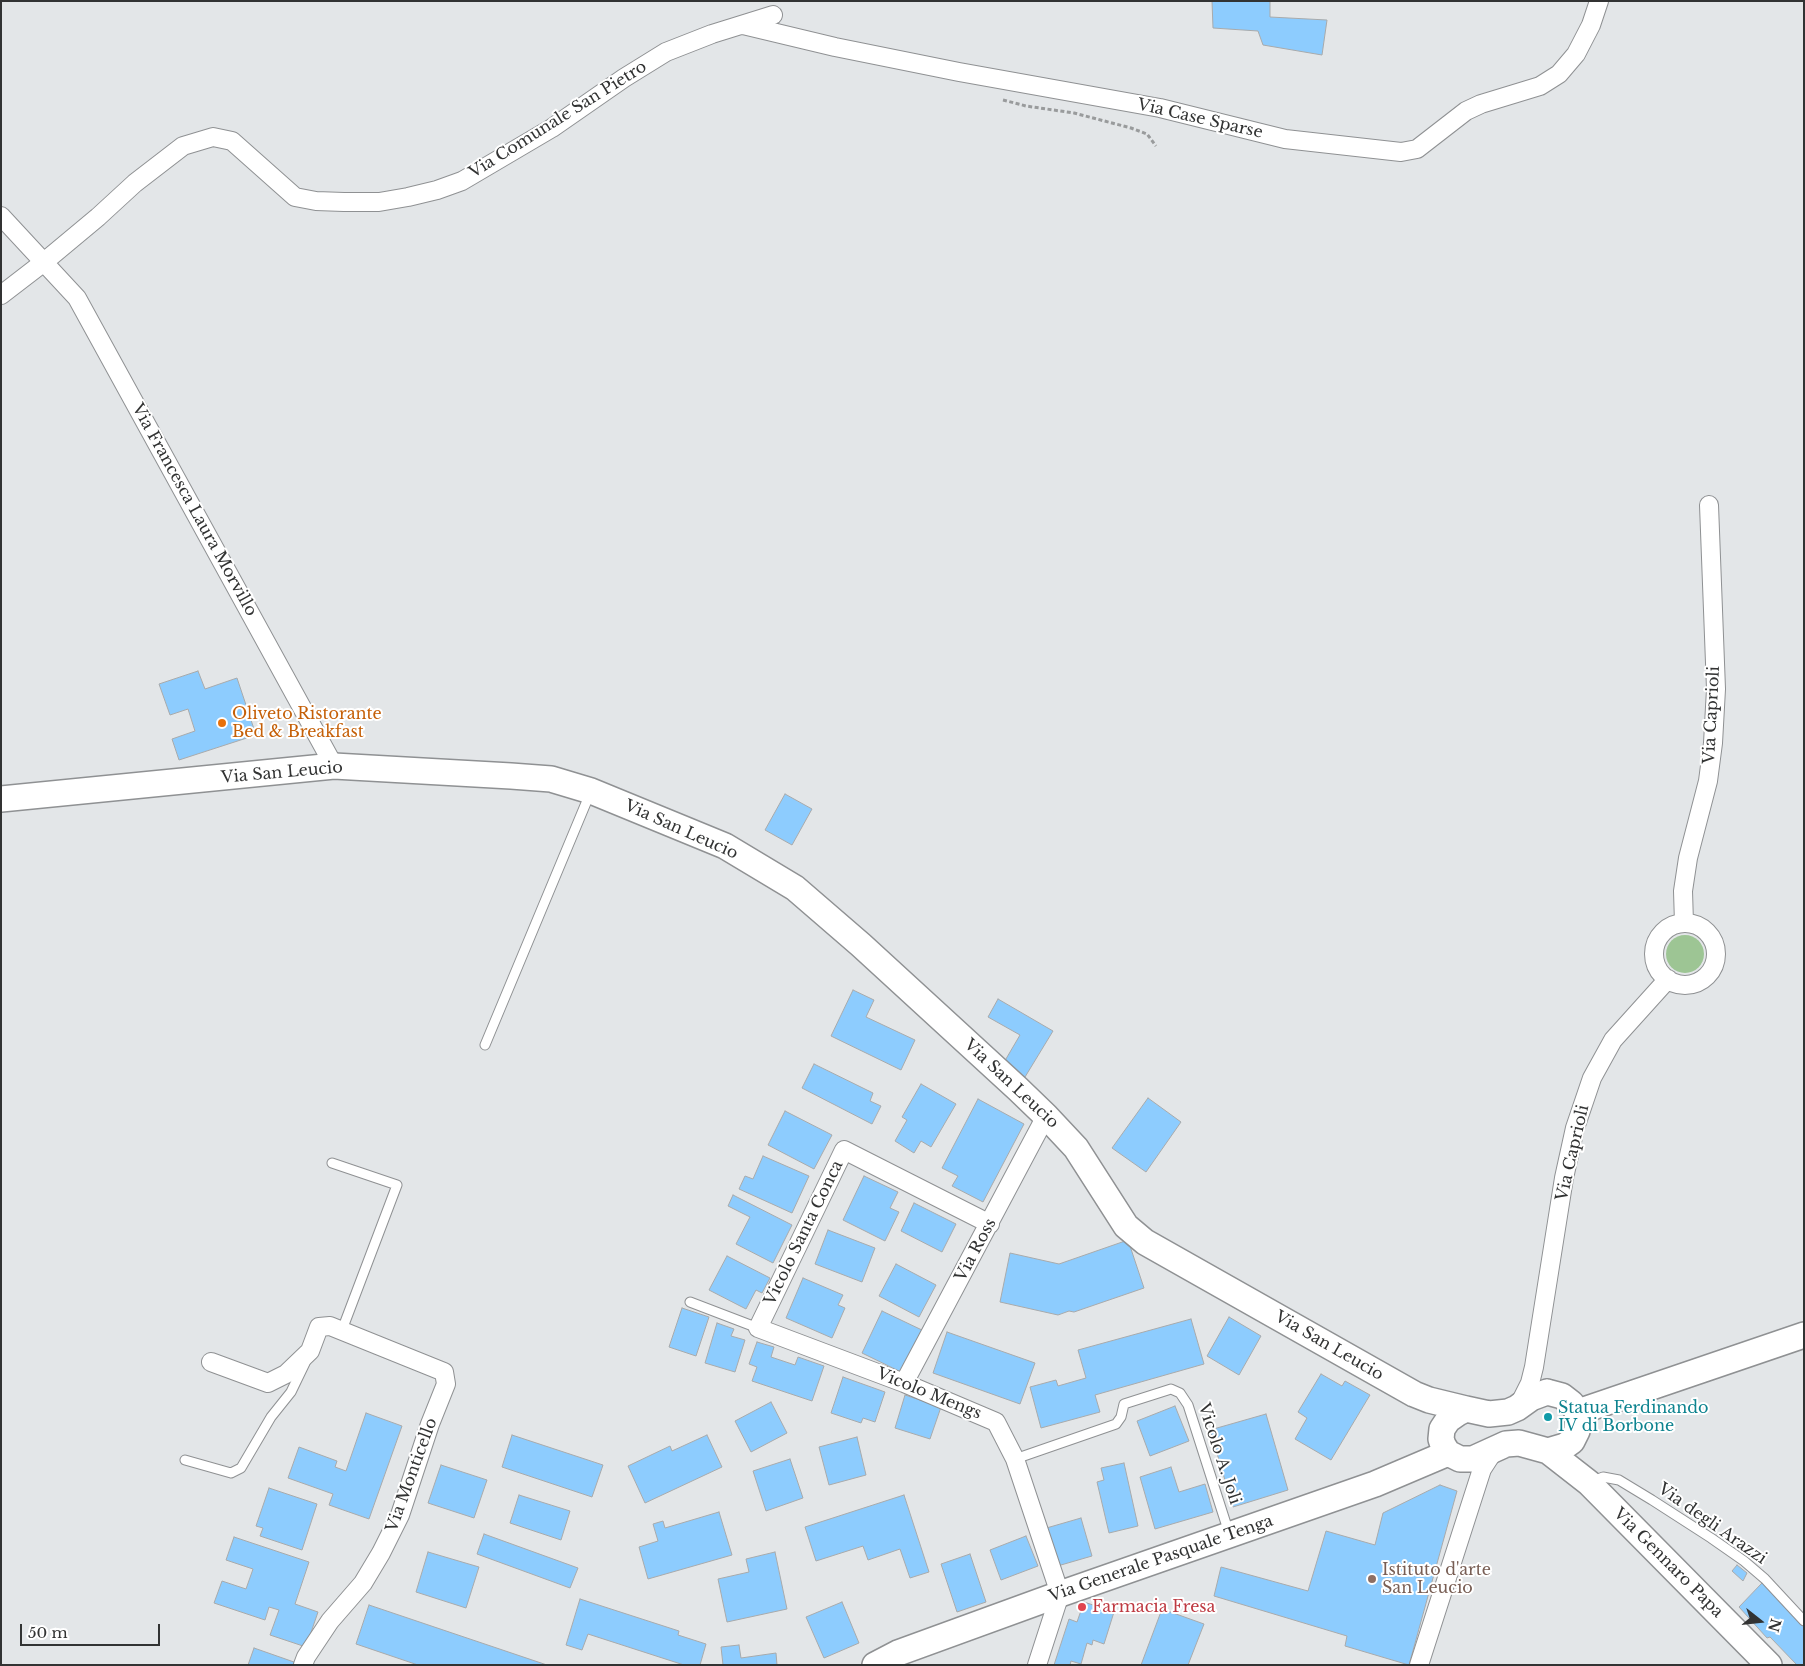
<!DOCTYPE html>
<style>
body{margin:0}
#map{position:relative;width:1805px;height:1666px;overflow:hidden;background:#e3e6e8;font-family:"Libre Baskerville",serif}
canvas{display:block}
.frame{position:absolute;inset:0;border:2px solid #323333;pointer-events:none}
.north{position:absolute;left:1735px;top:1596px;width:50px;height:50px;-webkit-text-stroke:4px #fff;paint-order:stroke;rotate:106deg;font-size:14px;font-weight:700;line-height:20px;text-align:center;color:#323333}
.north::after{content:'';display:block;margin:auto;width:18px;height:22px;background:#323333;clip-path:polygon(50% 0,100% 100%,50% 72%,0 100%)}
.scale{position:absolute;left:20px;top:1624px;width:140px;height:22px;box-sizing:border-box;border:2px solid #323333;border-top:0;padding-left:6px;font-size:15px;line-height:18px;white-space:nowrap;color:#323333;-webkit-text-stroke:4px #fff;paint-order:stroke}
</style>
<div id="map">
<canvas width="1805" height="1666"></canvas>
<div class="frame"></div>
<div class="north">N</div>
<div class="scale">50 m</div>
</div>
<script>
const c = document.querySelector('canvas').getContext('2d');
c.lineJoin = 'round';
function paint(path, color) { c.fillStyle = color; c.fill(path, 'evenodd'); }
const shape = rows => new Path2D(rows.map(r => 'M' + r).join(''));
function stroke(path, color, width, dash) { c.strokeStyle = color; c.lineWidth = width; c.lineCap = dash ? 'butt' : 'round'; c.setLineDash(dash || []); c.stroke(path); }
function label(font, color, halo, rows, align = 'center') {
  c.font = font + ' "Libre Baskerville",serif'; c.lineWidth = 4; c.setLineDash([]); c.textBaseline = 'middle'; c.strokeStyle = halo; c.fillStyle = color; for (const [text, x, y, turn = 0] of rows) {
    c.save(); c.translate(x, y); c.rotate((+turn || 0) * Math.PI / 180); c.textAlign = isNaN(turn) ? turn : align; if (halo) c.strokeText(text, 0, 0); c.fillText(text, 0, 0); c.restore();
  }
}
paint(shape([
 '1666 954a19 19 0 1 1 38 0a19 19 0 1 1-38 0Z'
]), '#9dc594');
const building = shape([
 [1212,1,1270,1,1270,17,1327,20,1322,55,1263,45,1258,31,1213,28,1212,1],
 [198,671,205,689,237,678,256,735,179,760,172,739,195,731,188,709,170,715,159,684,198,671],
 [785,794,812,809,792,845,765,830,785,794],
 [853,990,874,1000,866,1017,915,1040,901,1070,831,1036,853,990],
 [998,999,1053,1031,1025,1077,1003,1064,1020,1035,988,1017,998,999],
 [814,1064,873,1093,870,1101,881,1106,872,1124,802,1088,814,1064],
 [921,1084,956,1104,931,1147,921,1141,914,1153,895,1141,907,1120,902,1117,921,1084],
 [1148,1098,1181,1122,1146,1172,1112,1148,1148,1098],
 [978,1099,1024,1124,983,1202,952,1186,958,1176,942,1168,978,1099],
 [785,1111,832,1135,814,1169,768,1145,785,1111],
 [763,1156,809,1176,792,1213,739,1189,745,1176,753,1179,763,1156],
 [864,1176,898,1192,890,1208,899,1212,885,1241,843,1220,864,1176],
 [733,1195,792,1225,773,1263,736,1244,750,1217,728,1206,733,1195],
 [914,1203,956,1224,942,1252,901,1231,914,1203],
 [828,1230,875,1248,862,1282,815,1264,828,1230],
 [1128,1240,1144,1288,1074,1312,1069,1311,1058,1315,1000,1302,1010,1253,1059,1264,1128,1240],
 [727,1256,770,1278,762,1293,756,1290,746,1309,709,1290,727,1256],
 [896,1264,936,1285,919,1317,879,1296,896,1264],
 [803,1278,843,1295,838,1305,845,1308,832,1338,786,1318,803,1278],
 [682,1308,709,1317,696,1356,669,1347,682,1308],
 [882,1311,924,1331,903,1373,862,1353,882,1311],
 [1229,1317,1261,1336,1239,1375,1207,1356,1229,1317],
 [1191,1319,1204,1364,1095,1395,1100,1412,1041,1428,1030,1387,1056,1380,1058,1386,1086,1378,1078,1350,1191,1319],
 [717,1323,734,1329,731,1336,745,1340,735,1372,705,1363,717,1323],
 [947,1332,1035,1363,1020,1404,933,1373,947,1332],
 [757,1342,774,1347,771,1357,795,1365,798,1357,824,1366,812,1401,752,1381,757,1367,749,1364,757,1342],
 [1321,1374,1342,1386,1345,1381,1370,1395,1331,1460,1295,1439,1307,1418,1298,1412,1321,1374],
 [843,1377,885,1392,875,1422,863,1418,861,1423,831,1413,843,1377],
 [905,1395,941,1407,930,1439,895,1428,905,1395],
 [771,1402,787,1433,751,1452,735,1421,771,1402],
 [1175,1406,1189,1441,1150,1456,1137,1421,1175,1406],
 [366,1413,402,1426,369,1519,329,1505,333,1494,288,1478,299,1447,337,1461,335,1467,346,1471,366,1413],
 [1266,1414,1288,1490,1233,1507,1210,1430,1266,1414],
 [512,1435,603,1465,592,1497,502,1467,512,1435],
 [707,1435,722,1467,645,1503,628,1466,670,1446,672,1451,707,1435],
 [857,1437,866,1475,829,1485,819,1447,857,1437],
 [790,1459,803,1498,766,1511,753,1471,790,1459],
 [1124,1463,1138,1526,1109,1533,1097,1482,1104,1480,1101,1468,1124,1463],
 [441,1465,487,1480,474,1518,428,1503,441,1465],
 [1171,1467,1179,1492,1205,1484,1213,1512,1155,1529,1140,1477,1171,1467],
 [1440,1485,1457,1491,1409,1665,1345,1646,1347,1636,1214,1596,1221,1567,1308,1591,1326,1531,1375,1545,1383,1513,1440,1485],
 [269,1488,317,1504,302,1550,260,1536,263,1528,256,1526,269,1488],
 [519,1495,570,1511,561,1540,510,1523,519,1495],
 [904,1495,929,1572,910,1578,900,1549,868,1560,863,1546,816,1561,805,1527,904,1495],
 [719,1512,732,1555,648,1579,639,1547,658,1541,653,1524,663,1521,665,1528,719,1512],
 [1081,1518,1092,1556,1054,1567,1043,1529,1081,1518],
 [484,1534,578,1568,570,1588,477,1554,484,1534],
 [1026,1536,1038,1566,1001,1580,990,1550,1026,1536],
 [234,1537,309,1562,295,1604,318,1612,306,1647,270,1635,279,1610,269,1607,265,1620,214,1603,222,1581,246,1589,253,1569,226,1560,234,1537],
 [428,1552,479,1567,466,1608,416,1592,428,1552],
 [775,1552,787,1609,727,1622,718,1579,749,1572,746,1559,775,1552],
 [970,1554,986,1602,957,1612,941,1564,970,1554],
 [1737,1565,1747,1573,1743,1581,1732,1571,1737,1565],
 [1762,1583,1771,1590,1804,1627,1804,1665,1797,1665,1770,1637,1767,1638,1739,1607,1762,1583],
 [580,1599,679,1631,678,1635,706,1644,700,1665,684,1665,588,1634,582,1650,566,1645,580,1599],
 [842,1602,859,1643,824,1658,806,1617,842,1602],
 [1084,1602,1114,1612,1104,1644,1093,1640,1092,1645,1087,1643,1081,1664,1071,1661,1070,1665,1054,1665,1069,1619,1077,1622,1084,1602],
 [369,1605,547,1665,418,1665,356,1644,369,1605],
 [1162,1609,1204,1624,1188,1665,1141,1665,1162,1609],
 [739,1645,741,1658,776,1653,777,1665,723,1665,721,1647,739,1645],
 [254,1648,294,1662,294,1665,248,1665,254,1648]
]);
paint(building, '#8dccfe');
stroke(building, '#a8aaab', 1);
const lane = shape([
 [485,1045,591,791],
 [332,1163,397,1185,342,1330],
 [690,1302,758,1328],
 [1015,1459,1116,1424,1121,1417,1124,1404,1171,1389,1180,1393,1188,1405,1229,1533],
 [185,1460,231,1473,241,1468,271,1417,291,1392,305,1363],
 [1591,1482,1603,1477,1619,1480,1652,1500,1711,1538,1744,1561,1765,1579,1804,1621]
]);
const street = shape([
 [743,25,835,47,959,72,1160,108,1285,139,1401,152,1417,149,1466,111,1481,104,1540,86,1559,74,1576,54,1591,25,1599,1],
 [1,216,77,298,334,766],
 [1,295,44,262,98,217,135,183,183,146,213,137,232,141,295,197,316,201,344,202,379,202,408,197,437,190,462,181,552,128,624,78,666,52,712,34,773,15],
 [1684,923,1683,891,1688,858,1708,781,1713,743,1716,689,1709,505],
 '1654 954a31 31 0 1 1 62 0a31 31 0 1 1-62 0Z',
 [990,1224,844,1150,758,1328,904,1383,996,1422,1015,1459,1060,1594,1037,1665],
 [211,1362,268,1383,286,1374,310,1351,319,1327,330,1326,444,1372,446,1384,430,1424,400,1515,381,1553,363,1583,330,1621,306,1657,303,1665],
 [904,1383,1046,1116],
 [1519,1405,1530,1383,1534,1367,1564,1178,1575,1128,1592,1078,1613,1040,1668,979],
 [1419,1665,1482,1469,1495,1449]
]);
const secondary = shape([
 [1,799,334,766,511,776,551,779,591,791,725,846,795,888,861,945,1018,1089,1046,1116,1076,1148,1126,1226,1145,1242,1414,1394,1429,1400,1466,1409],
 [1547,1392,1562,1396,1571,1403,1578,1412,1577,1431,1572,1441,1565,1446,1548,1451,1519,1443,1506,1444,1473,1459,1460,1459,1448,1453,1443,1445,1441,1439,1442,1429,1448,1420,1458,1413,1466,1409,1489,1414,1508,1412,1517,1408,1531,1398,1547,1392],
 [1578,1412,1804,1335],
 [1548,1451,1589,1483,1769,1665],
 [875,1665,898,1653,1060,1594,1375,1484,1448,1453]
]);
stroke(lane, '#8f9193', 11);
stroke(street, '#8f9193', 20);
stroke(secondary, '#8f9193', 28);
stroke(shape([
 [1003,100,1026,106,1074,113,1131,128,1147,134,1156,146]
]), '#999b9c', 3, [4, 2.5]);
stroke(lane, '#fff', 9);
stroke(street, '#fff', 18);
stroke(secondary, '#fff', 25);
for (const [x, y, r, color] of [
 [222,723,5,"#e8710a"],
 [1548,1417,5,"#0f9aa8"],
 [1372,1579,5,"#8d6e63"],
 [1082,1607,5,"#e0444e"]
]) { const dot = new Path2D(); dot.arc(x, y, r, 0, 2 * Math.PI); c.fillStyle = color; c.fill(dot); stroke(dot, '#fff', 2); }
label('16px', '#323333', '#fff', [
 ["Via Case Sparse",1200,119,13],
 ["Via Comunale San Pietro",558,120,-32],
 ["Via Francesca Laura Morvillo",194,510,61],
 ["Via Caprioli",1712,715,-87],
 ["Via San Leucio",282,773,-5],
 ["Via San Leucio",681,830,24],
 ["Via San Leucio",1011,1084,43],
 ["Via Caprioli",1573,1153,-77],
 ["Vicolo Santa Conca",804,1233,-64],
 ["Via Ross",976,1250,-62],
 ["Via San Leucio",1329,1346,30],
 ["Vicolo Mengs",929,1394,22],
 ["Vicolo A. Joli",1219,1454,72],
 ["Via Monticello",412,1475,-70],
 ["Via degli Arazzi",1712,1524,35],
 ["Via Generale Pasquale Tenga",1161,1559,-19],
 ["Via Gennaro Papa",1668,1563,45]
]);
label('16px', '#c56008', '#fff', [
 ["Oliveto Ristorante",232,714],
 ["Bed & Breakfast",232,732]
], 'left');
label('16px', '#0d838f', '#fff', [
 ["Statua Ferdinando",1558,1408],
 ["IV di Borbone",1558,1426]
], 'left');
label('16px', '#785e54', '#fff', [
 ["Istituto d'arte",1382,1570],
 ["San Leucio",1382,1588]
], 'left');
label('16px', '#be3a42', '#fff', [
 ["Farmacia Fresa",1092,1607]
], 'left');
</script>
